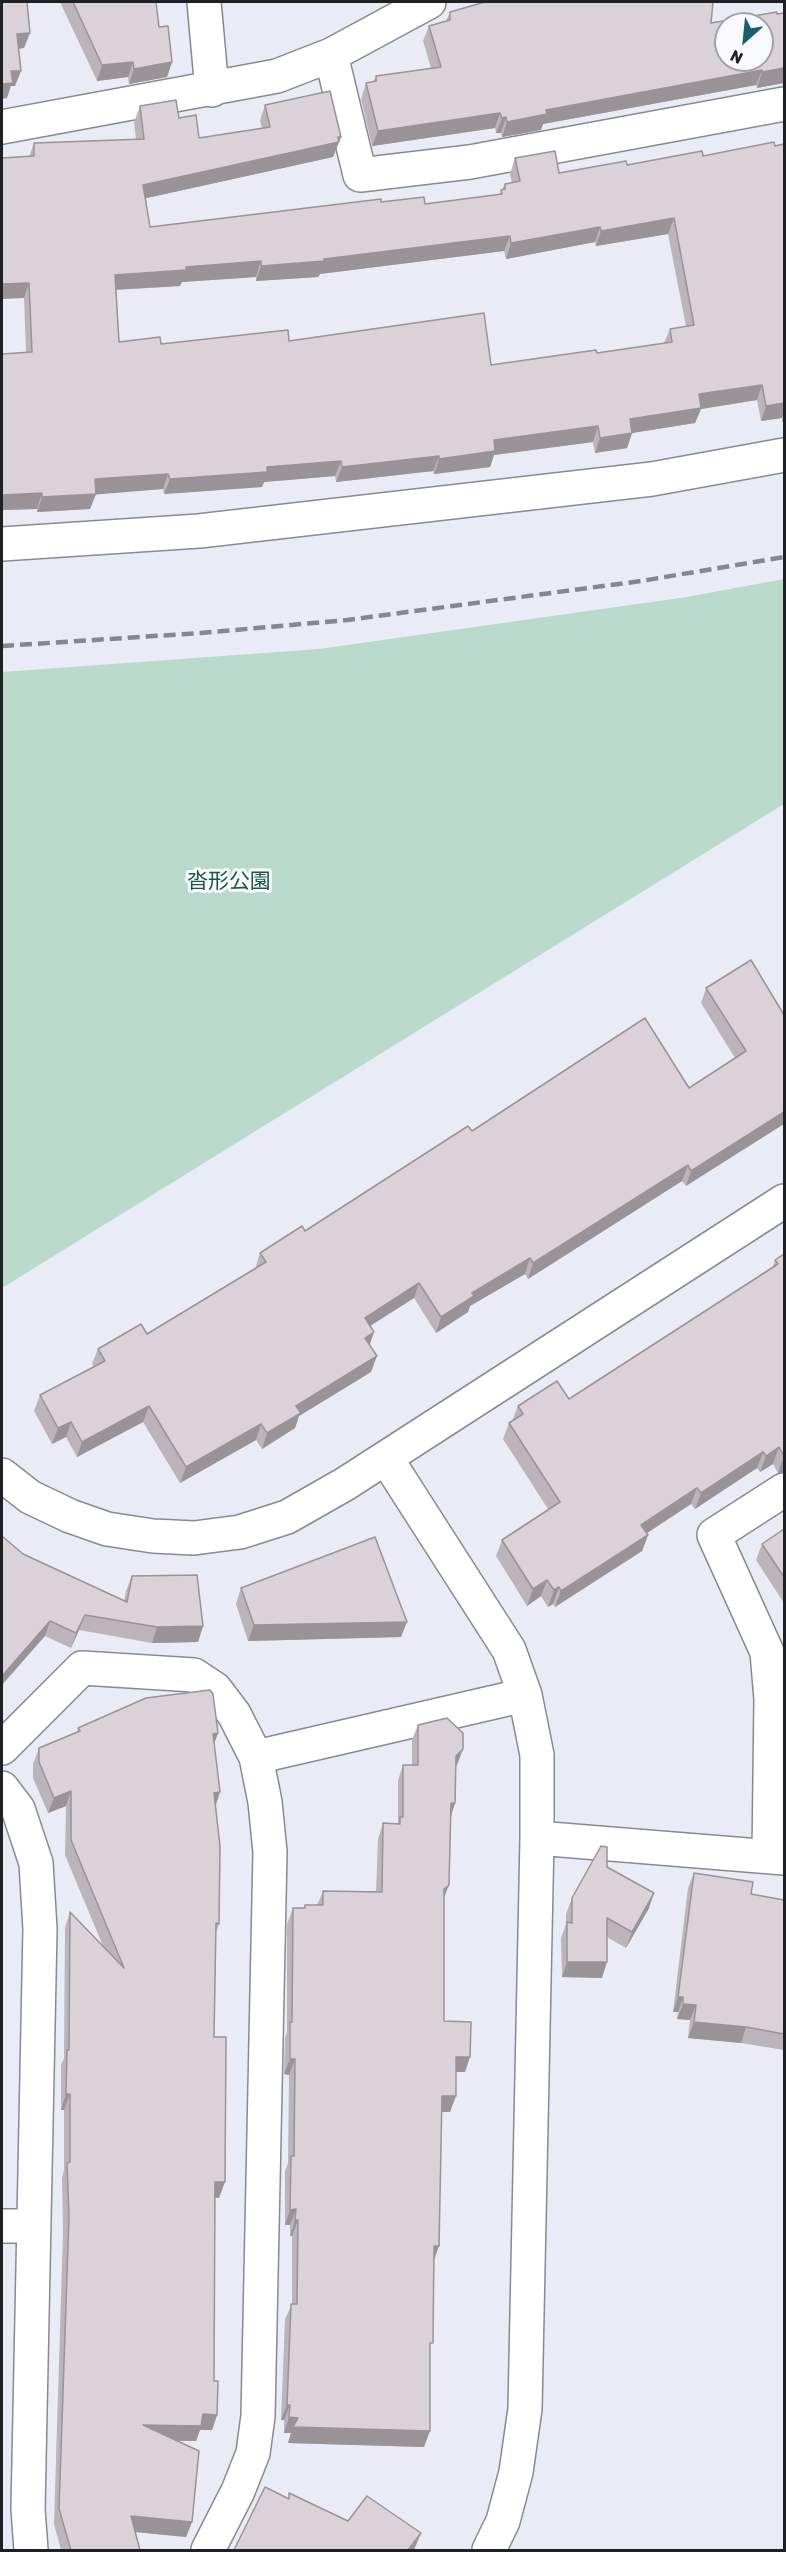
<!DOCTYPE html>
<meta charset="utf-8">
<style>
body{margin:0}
#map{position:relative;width:786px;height:2552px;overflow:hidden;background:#e9ecf6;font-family:Rubik,sans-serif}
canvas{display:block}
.frame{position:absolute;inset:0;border:3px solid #1f2024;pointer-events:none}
.north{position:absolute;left:714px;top:12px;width:60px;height:60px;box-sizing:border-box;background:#f8f9fd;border:2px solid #a1a2a6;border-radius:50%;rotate:207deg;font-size:16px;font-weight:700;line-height:24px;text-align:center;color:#1f2024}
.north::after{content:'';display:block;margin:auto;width:21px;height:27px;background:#1a5f71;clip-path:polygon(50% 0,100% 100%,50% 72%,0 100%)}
</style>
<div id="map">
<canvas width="786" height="2552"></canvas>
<div class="frame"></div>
<div class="north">N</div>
</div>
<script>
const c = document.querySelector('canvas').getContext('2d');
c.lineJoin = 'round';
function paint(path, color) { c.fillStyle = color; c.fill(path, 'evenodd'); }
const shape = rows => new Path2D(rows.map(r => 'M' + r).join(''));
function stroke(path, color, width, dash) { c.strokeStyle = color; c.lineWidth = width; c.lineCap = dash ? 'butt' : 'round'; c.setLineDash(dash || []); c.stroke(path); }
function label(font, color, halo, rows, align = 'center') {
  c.font = font + ' Rubik,"Noto Sans JP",sans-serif'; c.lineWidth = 6; c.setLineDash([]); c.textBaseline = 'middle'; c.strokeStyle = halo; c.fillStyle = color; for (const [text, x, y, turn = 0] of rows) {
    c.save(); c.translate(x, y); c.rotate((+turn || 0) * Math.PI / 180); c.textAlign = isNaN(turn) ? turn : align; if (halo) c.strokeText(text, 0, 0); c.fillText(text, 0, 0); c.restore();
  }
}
paint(shape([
 [784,579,784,804,2,1288,2,672,319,649,687,597]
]), '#b9daca');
const minor = shape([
 [204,2,212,90],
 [331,55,360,175,470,162,784,104],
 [2,127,277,76,331,55,429,2],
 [2,544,199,531,652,479,784,455],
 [386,1458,509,1650,525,1695,537,1755,537,1838,525,2409,516,2472,503,2521,489,2550],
 [2,1475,30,1497,70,1516,107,1529,153,1536,194,1538,240,1532,287,1517,345,1484,784,1201],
 [2,1748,82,1668,194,1675,215,1689,234,1714,256,1757,265,1802,270,1852,258,2416,253,2453,238,2491,208,2550],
 [256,1757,525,1695],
 [2,1788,18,1809,36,1863,40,1929,28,2509,31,2550],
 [537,1838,784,1858],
 [769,1855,771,1699,767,1652,714,1535,784,1490],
 [2,2226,34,2226]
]);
stroke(minor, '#878a93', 36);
stroke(minor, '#fff', 33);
stroke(shape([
 [2,646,201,633,347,620,641,581,784,557]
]), '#85878e', 4.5, [12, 6]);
paint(shape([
 [60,2,156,2,159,27,172,62,167,77,129,84,128,77,97,81],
 [450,12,711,23,784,13,784,83,757,88,756,85,543,124,541,130,502,137,501,133,496,133,495,128,372,146,361,99,366,83,373,82,376,76,431,68,423,41,429,26,446,21],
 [265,105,341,137,333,157,146,198,150,227,381,202,425,204,499,195,505,184,512,183,510,174,515,158,559,173,703,156,784,144,784,421,782,422,782,418,761,421,757,400,701,409,695,423,632,433,627,448,595,453,593,442,494,455,490,467,434,474,433,471,336,482,335,476,264,482,262,487,164,494,163,489,96,494,90,509,37,512,37,509,2,510,2,354,26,352,24,298,29,157,34,143,136,139,134,122,140,106,179,118,199,138,262,128,260,120],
 [668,234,686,326,670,329,664,343,597,353,491,365,289,341,161,344,119,342,116,290,180,286,182,282,256,277,256,281,318,277,320,274,504,251,506,259,595,242,596,246],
 [706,988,784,1015,686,1186,682,1181,528,1279,525,1274,470,1306,468,1312,436,1333,414,1298,370,1326,369,1345,371,1372,299,1416,295,1428,262,1449,256,1440,180,1483,143,1422,77,1457,66,1437,52,1444,34,1411,40,1395,94,1367,92,1364,98,1349,147,1334,255,1269,260,1253,305,1231,472,1131,689,1088,735,1058,701,1003],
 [784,1254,784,1473,778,1473,773,1464,760,1472,757,1468,695,1509,691,1504,647,1533,648,1535,642,1551,555,1607,553,1604,548,1607,541,1596,527,1606,496,1556,502,1540,548,1509,503,1439,509,1423,512,1421,518,1406,569,1399,772,1269,775,1260],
 [784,1529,784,1603,756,1560,762,1544],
 [23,1554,124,1601,126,1591,132,1576,203,1626,198,1642,152,1643,79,1630,71,1648,45,1636],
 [241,1588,401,1637,248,1641,236,1604],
 [418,1725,457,1765,456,1766,455,1803,450,1817,444,1898,444,2021,465,2072,456,2072,450,2112,441,2112,439,2246,434,2261,430,2351,424,2447,288,2443,291,2433,284,2433,284,2420,281,2420,285,2319,292,2304,292,2236,290,2236,290,2225,285,2225,285,2171,288,2163,289,2075,284,2074,285,2038,287,2032,287,1924,293,1908,304,1908,305,1905,317,1905,323,1891,376,1892,378,1839,383,1823,398,1824,398,1780,403,1765,412,1765,412,1740],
 [78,1728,218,1733,214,1744,219,1924,216,1933,214,2037,219,2198,215,2197,214,2381,217,2415,212,2430,200,2430,196,2441,177,2441,192,2522,186,2537,135,2532,140,2550,61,2550,54,2524,63,2232,62,2178,64,2170,64,2110,61,2110,61,2065,64,2058,65,1927,70,1912,103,1946,65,1855,66,1806,48,1813,33,1778,33,1764,39,1748,77,1733],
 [607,1867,649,1908,626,1948,607,1937,602,1978,562,1977,561,1938,566,1924,566,1914,572,1898],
 [694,1873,751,1894,784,1900,784,2050,741,2043,688,2038,690,2020,677,2019,678,2012,673,2012,688,1888]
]), '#bcb4ba');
paint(shape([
 [30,33,24,48,11,50,17,34],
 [133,62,128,77,97,81,102,65],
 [172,62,167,77,129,84,134,69],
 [784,68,784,83,757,88,762,72],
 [762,70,756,85,543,124,541,130,502,137,507,122,546,110],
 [11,71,21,71,15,86,11,86,7,98,2,99,2,84],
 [500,113,495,128,372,146,378,131],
 [506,117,501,133,496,133,502,118],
 [341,137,333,157,138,200,143,185],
 [674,218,668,234,596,246,601,231],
 [600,227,595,242,506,259,511,243],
 [510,236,504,251,320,274,318,277,256,281,261,266],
 [261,261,256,277,182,282,180,286,110,290,115,275,186,267],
 [29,283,24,298,2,299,2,284],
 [762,385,757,400,701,409,695,423,632,433,627,448,595,453,600,438,630,419,699,394],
 [784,403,784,410,782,418,761,421,766,406],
 [598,426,593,442,494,455,490,467,434,474,439,459,494,440],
 [439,456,433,471,336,482,342,467],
 [341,461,335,476,264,482,262,487,164,494,170,479,267,467],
 [168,474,163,489,90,495,96,494,90,509,37,512,42,497,95,479],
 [42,493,37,509,2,510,2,495],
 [784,1112,784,1124,686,1186,691,1171],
 [688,1165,682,1181,528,1279,533,1263],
 [530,1258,525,1274,470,1306,468,1312,436,1333,441,1317,472,1293],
 [419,1283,414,1298,359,1333,365,1318],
 [374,1332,369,1347,365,1338],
 [377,1356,371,1372,299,1416,295,1428,262,1449,267,1433,296,1406],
 [149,1406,143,1422,77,1457,82,1442],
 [71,1422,66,1437,52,1444,58,1428],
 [261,1424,256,1440,180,1483,186,1467],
 [779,1447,773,1464,760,1472,766,1456],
 [763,1452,757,1468,695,1509,701,1493],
 [784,1456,784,1473,778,1473],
 [697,1488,691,1504,635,1541,641,1525],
 [648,1535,642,1551,555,1607,561,1591],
 [547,1580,541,1596,527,1606,533,1589],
 [559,1587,553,1604,548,1607,554,1590],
 [85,1615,79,1630,71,1648,76,1633],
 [50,1621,45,1636,2,1685,2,1676],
 [407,1622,401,1637,248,1641,254,1625],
 [203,1626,198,1642,152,1643,157,1627],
 [218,1733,212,1749,213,1734],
 [463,1749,457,1765,450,1772,456,1756],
 [71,1791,66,1806,48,1813,54,1798],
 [220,1792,215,1808,214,1793],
 [451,1803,455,1803,450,1819],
 [449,1885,443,1900,444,1889],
 [654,1893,649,1908,626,1948,632,1932],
 [567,1962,607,1962,602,1978,562,1977],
 [678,1997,683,1997,678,2012,673,2012],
 [683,2004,696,2005,690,2020,677,2019],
 [694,2022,746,2027,741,2043,688,2038],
 [456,2057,470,2057,465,2072,451,2072],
 [290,2059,295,2059,289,2075,284,2074],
 [66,2094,70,2094,64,2110,61,2110],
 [442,2096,456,2096,450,2112,436,2112],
 [215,2182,225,2182,219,2198,210,2197],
 [296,2209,290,2225,285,2225,290,2210],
 [295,2220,298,2220,292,2236,290,2236],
 [434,2246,439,2246,433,2261],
 [287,2405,290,2405,284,2420,281,2420],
 [203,2414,217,2415,212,2430,200,2430,196,2441,137,2440,143,2425],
 [289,2417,298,2418,430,2431,424,2447,288,2443,291,2433,284,2433],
 [131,2516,192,2522,186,2537,126,2531],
 [421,2533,414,2550,408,2550]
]), '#999297');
const building = shape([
 [2,2,27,2,30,33,17,34,21,71,11,71,13,83,2,84,2,2],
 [73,2,156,2,159,27,168,26,172,62,134,69,133,62,102,65,73,2],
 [485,2,713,2,711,23,777,12,777,14,784,13,784,68,762,72,762,70,546,110,547,114,507,122,506,117,502,118,500,113,378,131,366,83,376,81,376,76,441,67,429,26,450,20,450,12,485,2],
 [726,24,762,24,762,60,726,60,726,24],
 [330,91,341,137,338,137,339,142,143,185,150,227,381,199,381,202,424,197,425,204,502,194,501,190,505,189,505,184,520,181,515,158,555,151,559,173,626,161,627,165,702,151,703,156,774,142,775,146,784,144,784,403,766,406,762,385,699,394,701,408,630,419,632,433,600,438,598,426,494,440,495,451,439,459,439,456,342,467,341,461,267,467,267,472,170,479,168,474,95,479,96,494,42,497,42,493,2,495,2,354,32,352,29,283,2,284,2,158,34,156,34,143,144,139,140,106,176,100,179,118,196,115,199,138,270,127,265,105,330,91],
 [674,218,694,325,670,329,672,342,597,353,596,350,491,365,484,313,289,341,288,330,161,344,160,337,119,342,115,275,186,270,186,267,261,261,261,266,324,261,324,259,510,236,511,243,600,227,601,231,674,218],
 [751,960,784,1015,784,1112,691,1171,688,1165,533,1263,530,1258,472,1293,474,1296,441,1317,419,1283,365,1318,374,1332,365,1338,377,1356,296,1406,301,1413,267,1433,261,1424,186,1467,149,1406,82,1442,71,1422,58,1428,40,1395,105,1361,98,1349,141,1324,147,1334,266,1262,260,1253,302,1226,305,1231,468,1126,472,1131,645,1018,689,1088,746,1051,706,988,751,960],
 [784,1254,784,1456,779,1447,766,1456,763,1452,701,1493,697,1488,641,1525,648,1535,561,1591,559,1587,554,1590,547,1580,533,1589,502,1540,560,1502,509,1423,523,1414,518,1406,557,1381,569,1399,778,1264,775,1260,784,1254],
 [784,1529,784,1577,762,1544,784,1529],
 [2,1536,23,1554,127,1602,132,1576,197,1575,203,1626,157,1627,85,1615,76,1633,50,1621,2,1676,2,1536],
 [375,1537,407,1622,254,1625,241,1588,375,1537],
 [210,1690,213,1694,218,1733,213,1734,220,1792,214,1793,220,1846,219,1924,216,1923,214,2037,226,2037,225,2182,215,2182,214,2381,218,2381,217,2415,203,2414,201,2426,143,2425,199,2451,192,2522,131,2516,140,2550,71,2550,59,2509,69,2216,67,2163,70,2162,70,2094,66,2094,67,2050,69,2050,70,1912,124,1968,71,1840,71,1791,54,1798,39,1762,39,1748,80,1731,78,1728,146,1698,210,1690],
 [447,1718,463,1733,463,1749,456,1756,455,1803,451,1803,449,1885,444,1889,444,2021,471,2022,470,2057,456,2057,456,2096,442,2096,439,2246,434,2246,433,2343,430,2343,430,2431,293,2427,298,2418,289,2417,290,2405,287,2405,291,2304,297,2304,298,2220,295,2220,296,2209,290,2210,291,2156,294,2156,295,2059,290,2059,290,2022,292,2022,293,1908,305,1908,305,1905,323,1905,323,1891,382,1892,383,1823,400,1824,400,1817,403,1817,403,1765,418,1765,418,1725,447,1718],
 [601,1846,607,1847,607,1867,654,1893,632,1932,607,1918,607,1962,567,1962,567,1922,572,1923,572,1898,601,1846],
 [694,1873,753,1882,751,1894,784,1900,784,2034,746,2027,694,2022,696,2005,683,2004,683,1997,678,1997,694,1873],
 [265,2487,289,2499,289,2493,348,2521,367,2496,421,2533,408,2550,234,2550,265,2487]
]);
paint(building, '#dbd1d8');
stroke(building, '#999297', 1.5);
label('21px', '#195841', '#f8f9fd', [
 ["沓形公園",229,882]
]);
</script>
